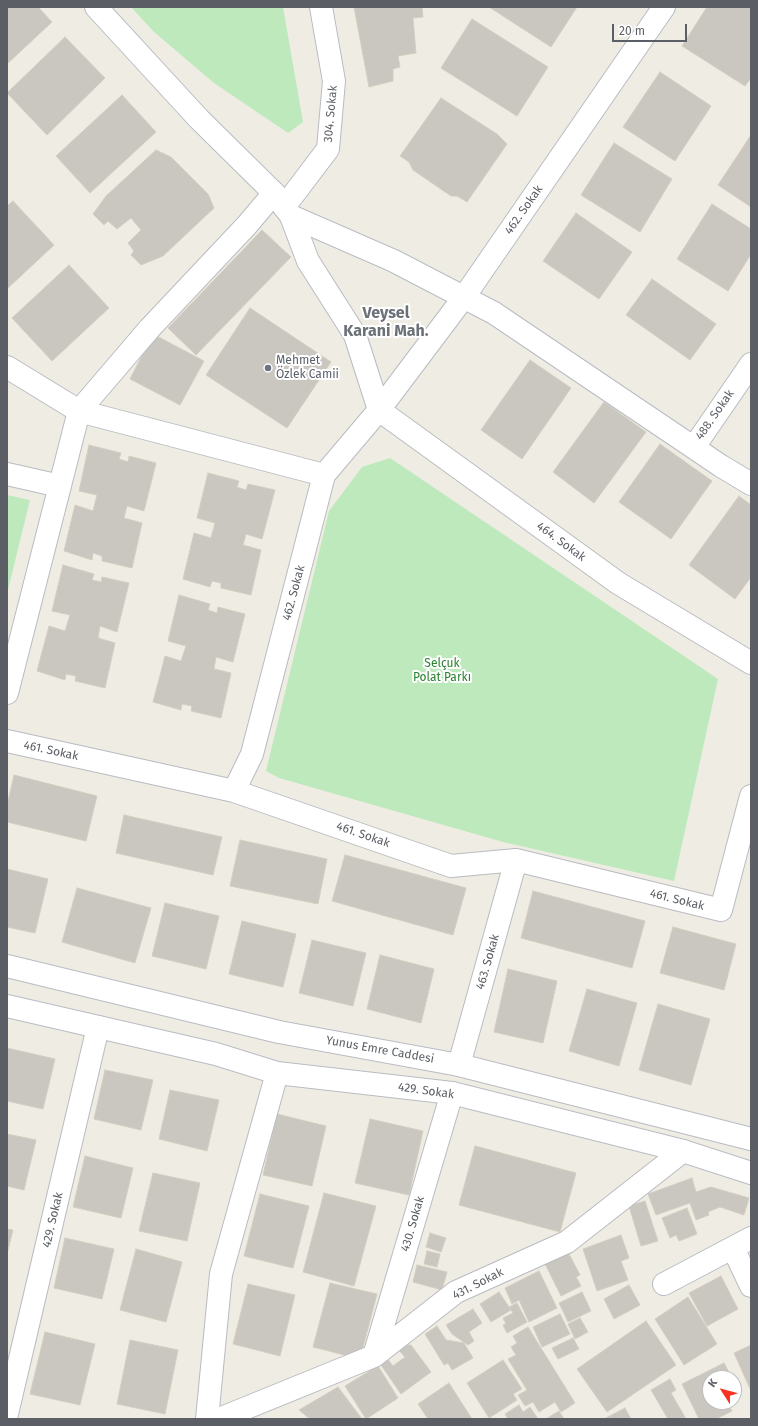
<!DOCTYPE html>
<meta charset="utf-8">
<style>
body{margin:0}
#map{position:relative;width:758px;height:1426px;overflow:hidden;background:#efede3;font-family:"Fira Sans",sans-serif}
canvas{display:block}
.frame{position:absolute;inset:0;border:8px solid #5b5f65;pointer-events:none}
.north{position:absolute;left:702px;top:1370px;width:40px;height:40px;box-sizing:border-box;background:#fff;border:1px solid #bdbfc1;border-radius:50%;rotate:306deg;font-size:11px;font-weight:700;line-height:16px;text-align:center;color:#5b5f65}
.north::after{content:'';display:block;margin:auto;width:14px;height:18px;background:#f83320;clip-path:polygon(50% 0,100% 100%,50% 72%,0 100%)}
.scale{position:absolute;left:612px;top:24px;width:75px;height:18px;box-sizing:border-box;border:2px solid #5b5f65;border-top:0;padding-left:5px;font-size:12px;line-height:14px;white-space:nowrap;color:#5b5f65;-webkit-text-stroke:3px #fff;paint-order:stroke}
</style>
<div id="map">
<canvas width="758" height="1426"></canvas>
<div class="frame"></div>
<div class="north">K</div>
<div class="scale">20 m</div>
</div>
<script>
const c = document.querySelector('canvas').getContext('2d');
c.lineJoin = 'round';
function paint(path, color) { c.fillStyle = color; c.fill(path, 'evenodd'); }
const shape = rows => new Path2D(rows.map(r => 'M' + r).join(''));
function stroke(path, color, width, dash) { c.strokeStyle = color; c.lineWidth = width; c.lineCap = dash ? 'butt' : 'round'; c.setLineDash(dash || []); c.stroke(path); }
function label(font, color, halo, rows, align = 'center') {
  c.font = font + ' "Fira Sans",sans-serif'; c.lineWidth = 4; c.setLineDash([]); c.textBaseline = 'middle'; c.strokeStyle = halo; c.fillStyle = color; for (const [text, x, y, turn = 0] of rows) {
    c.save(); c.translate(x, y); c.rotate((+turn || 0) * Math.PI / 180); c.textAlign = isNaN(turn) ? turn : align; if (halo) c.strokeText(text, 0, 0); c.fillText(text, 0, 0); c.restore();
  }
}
paint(shape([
 [131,7,283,7,303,122,288,133,214,83,153,31],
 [390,458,718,679,674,881,503,842,279,778,266,771,329,511,362,467],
 [7,495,30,500,7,594]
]), '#bde9bd');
const building = shape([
 [7,7,38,7,52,22,7,64,7,7],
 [354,7,422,7,423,17,413,18,416,53,398,56,400,67,393,69,393,81,369,87,354,7],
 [489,7,577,7,551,47,489,7],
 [707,7,751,7,751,78,745,86,682,46,707,7],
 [472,19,548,67,517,116,441,68,472,19],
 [65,37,105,78,47,135,7,93,65,37],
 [660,72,711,106,675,161,623,127,660,72],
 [122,95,156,132,90,193,56,156,122,95],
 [441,98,497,134,507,144,467,202,457,196,451,196,413,170,409,162,400,156,441,98],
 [751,135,751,207,718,185,751,135],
 [614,143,672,179,640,232,581,195,614,143],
 [156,150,171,157,208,194,214,208,163,256,141,265,131,255,134,251,128,243,141,230,131,218,117,229,108,221,104,225,93,214,106,196,156,150],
 [13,201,54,245,7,289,7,206,13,201],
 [712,204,751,229,751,254,728,291,677,259,712,204],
 [576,213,632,252,599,299,543,261,576,213],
 [262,230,291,257,196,355,168,328,262,230],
 [69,265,109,308,52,361,12,318,69,265],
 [652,279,716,324,690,360,626,315,652,279],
 [250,308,331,362,287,428,206,375,250,308],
 [153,334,204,361,180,405,130,379,153,334],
 [530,360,571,388,522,459,481,430,530,360],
 [604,402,646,432,594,503,553,472,604,402],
 [660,444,712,481,671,539,619,502,660,444],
 [89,445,121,453,119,459,128,462,129,456,156,463,144,511,127,506,124,518,142,523,132,568,102,561,102,556,93,553,92,560,64,551,75,505,93,511,97,495,79,491,89,445],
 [208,473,239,481,237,487,246,490,248,484,275,490,262,539,246,534,243,545,261,550,251,595,221,588,221,583,212,581,210,587,183,579,194,533,211,538,215,523,197,518,208,473],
 [739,496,751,505,751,577,735,599,689,565,739,496],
 [63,565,94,574,92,580,101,582,102,577,129,583,117,632,100,626,98,638,115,643,105,688,75,681,76,676,66,674,65,680,37,671,49,626,65,631,70,615,52,611,63,565],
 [179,595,210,604,208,610,217,613,218,607,245,614,233,662,216,657,214,669,231,673,221,718,191,711,192,706,182,704,181,710,153,702,165,656,181,661,186,646,168,641,179,595],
 [14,775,97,796,86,841,7,822,7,806,14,775],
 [124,815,222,837,213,875,116,853,124,815],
 [240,840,327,859,318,904,230,886,240,840],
 [345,855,466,888,453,935,332,901,345,855],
 [7,869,48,879,35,933,7,927,7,869],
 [77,888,151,908,135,963,62,942,77,888],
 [533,891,645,921,632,968,521,938,533,891],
 [165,903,219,916,206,969,152,956,165,903],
 [242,921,296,934,283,987,229,974,242,921],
 [673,927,736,944,724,990,660,973,673,927],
 [312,940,366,953,353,1006,299,993,312,940],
 [380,955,434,969,421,1023,367,1009,380,955],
 [508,969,557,981,543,1043,494,1032,508,969],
 [587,989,637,1003,619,1066,569,1051,587,989],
 [658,1004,710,1019,691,1085,639,1070,658,1004],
 [7,1048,55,1059,43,1109,7,1101,7,1048],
 [105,1070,153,1080,141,1130,94,1119,105,1070],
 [170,1090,219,1100,207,1151,159,1139,170,1090],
 [277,1114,326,1126,312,1186,263,1175,277,1114],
 [370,1119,423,1131,409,1195,355,1183,370,1119],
 [7,1134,36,1140,24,1190,7,1186,7,1134],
 [475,1146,576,1173,560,1232,459,1205,475,1146],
 [85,1156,133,1168,121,1218,73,1207,85,1156],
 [153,1173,200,1183,187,1241,139,1231,153,1173],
 [692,1178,696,1192,711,1187,749,1198,744,1215,720,1207,708,1212,709,1215,696,1220,690,1203,656,1215,648,1194,692,1178],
 [324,1193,376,1206,354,1286,303,1272,324,1193],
 [260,1194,309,1206,293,1268,244,1256,260,1194],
 [645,1201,658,1241,641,1246,629,1206,645,1201],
 [687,1208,697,1234,679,1241,676,1235,670,1238,662,1218,687,1208],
 [7,1229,13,1230,7,1254,7,1229],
 [430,1233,446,1238,441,1252,426,1247,430,1233],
 [621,1235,629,1258,621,1261,628,1280,597,1291,583,1249,621,1235],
 [65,1238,114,1249,102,1299,54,1288,65,1238],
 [136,1249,182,1262,166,1322,120,1310,136,1249],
 [427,1251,440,1254,437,1267,424,1264,427,1251],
 [568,1252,580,1275,576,1277,581,1286,561,1296,545,1264,568,1252],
 [417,1265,447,1272,442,1290,413,1282,417,1265],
 [539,1271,557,1308,529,1322,519,1300,512,1304,505,1288,539,1271],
 [721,1276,738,1309,707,1326,689,1293,721,1276],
 [330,1283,377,1294,360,1359,313,1347,330,1283],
 [248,1284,295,1295,280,1356,233,1344,248,1284],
 [629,1285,640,1305,614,1319,604,1299,629,1285],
 [499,1292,511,1310,491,1322,480,1304,499,1292],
 [582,1292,591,1311,568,1322,559,1303,582,1292],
 [688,1297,717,1344,684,1365,655,1319,688,1297],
 [517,1303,527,1322,507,1333,503,1325,506,1324,503,1318,513,1313,509,1307,517,1303],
 [473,1309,482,1323,469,1332,474,1341,468,1345,452,1334,446,1325,473,1309],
 [560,1314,570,1334,542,1347,533,1327,560,1314],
 [580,1318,588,1332,575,1339,568,1324,580,1318],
 [646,1321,676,1365,607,1412,577,1369,646,1321],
 [437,1326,446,1340,464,1343,473,1358,452,1370,448,1363,444,1365,425,1334,437,1326],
 [528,1327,575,1403,561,1412,555,1402,539,1412,533,1402,525,1406,518,1395,527,1390,508,1359,516,1355,511,1347,517,1343,513,1336,528,1327],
 [45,1332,95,1344,80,1405,30,1394,45,1332],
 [573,1338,579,1349,558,1359,552,1348,573,1338],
 [130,1340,178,1350,165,1414,117,1404,130,1340],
 [403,1345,411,1345,431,1372,401,1394,381,1365,382,1359,386,1357,393,1366,405,1357,397,1348,403,1345],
 [751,1345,751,1391,734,1353,751,1345],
 [503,1360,522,1389,513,1394,517,1400,489,1418,467,1383,503,1360],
 [724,1363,732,1378,710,1378,710,1402,727,1402,732,1411,716,1419,699,1419,682,1384,724,1363],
 [378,1366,398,1398,366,1419,345,1386,378,1366],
 [670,1379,676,1390,671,1393,686,1419,668,1419,651,1390,670,1379],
 [449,1383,472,1419,428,1419,418,1404,449,1383],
 [338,1387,362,1419,310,1419,299,1410,338,1387],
 [519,1405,523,1412,530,1407,538,1419,508,1419,505,1414,519,1405],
 [625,1408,631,1419,604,1419,625,1408],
 [559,1411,564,1419,546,1419,559,1411]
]);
paint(building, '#cac6c0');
stroke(building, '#d4cec1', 1);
const street = shape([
 [284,207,328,149,334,81,321,7],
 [291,216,308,261,355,335,379,410,618,583,751,663],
 [7,367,79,411,150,328,247,225,274,193],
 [694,447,751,364],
 [7,474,60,486],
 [7,693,79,411,324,475],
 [7,741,234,791,451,866,516,860,721,910,751,796],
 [234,791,252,754,324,475,379,410,464,297,664,7],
 [459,1065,516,860],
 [733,1248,751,1286],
 [664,1284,751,1238],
 [374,1356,452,1093],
 [7,1414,98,1027],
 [207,1419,221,1274,277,1073],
 [219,1419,374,1356,456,1292,567,1242,683,1151]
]);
const secondary = shape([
 [96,7,199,119,274,193,291,216,394,261,494,313,721,466,751,484],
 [7,966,279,1032,459,1065,751,1139],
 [7,1006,216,1054,277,1073,452,1093,683,1151,751,1173]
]);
stroke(street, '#b8bbc0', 24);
stroke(secondary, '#b9bcc3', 24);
stroke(street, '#fff', 22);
stroke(secondary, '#fff', 22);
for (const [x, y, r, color] of [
 [268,368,4,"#6b7280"]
]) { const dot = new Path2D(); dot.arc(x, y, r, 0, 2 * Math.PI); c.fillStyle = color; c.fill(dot); stroke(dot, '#fff', 1.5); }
label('12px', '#5b5f65', '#fff', [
 ["304. Sokak",331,114,-85],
 ["462. Sokak",524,210,-55],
 ["488. Sokak",715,415,-55],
 ["464. Sokak",561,542,36],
 ["462. Sokak",294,593,-75],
 ["461. Sokak",51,751,12],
 ["461. Sokak",363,835,19],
 ["461. Sokak",677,900,14],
 ["463. Sokak",488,962,-74],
 ["Yunus Emre Caddesi",380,1050,10],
 ["429. Sokak",426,1091,8],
 ["429. Sokak",53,1220,-77],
 ["430. Sokak",413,1224,-74],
 ["431. Sokak",478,1284,-27]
]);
label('12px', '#5b616d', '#fff', [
 ["Mehmet",276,361],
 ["Özlek Camii",276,375]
], 'left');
label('12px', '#2d8231', '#fff', [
 ["Selçuk",442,664],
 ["Polat Parkı",442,678]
]);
label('bold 16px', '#6c7177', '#fff', [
 ["Veysel",386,314],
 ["Karani Mah.",386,332]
]);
</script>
